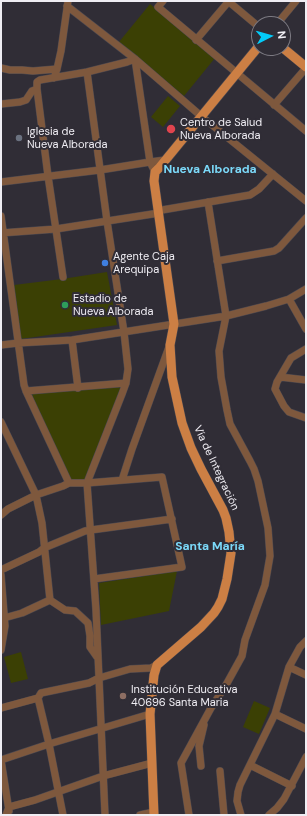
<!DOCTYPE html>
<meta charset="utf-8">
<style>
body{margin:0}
#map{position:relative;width:307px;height:816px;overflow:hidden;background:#302d36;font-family:"DM Sans",sans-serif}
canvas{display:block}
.frame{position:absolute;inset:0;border:2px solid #efedf3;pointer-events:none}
.north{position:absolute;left:251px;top:16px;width:40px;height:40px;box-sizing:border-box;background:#302d36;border:1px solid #7c7a82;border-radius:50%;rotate:84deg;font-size:11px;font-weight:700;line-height:16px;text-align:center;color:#efedf3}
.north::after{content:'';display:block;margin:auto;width:14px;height:18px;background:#03cbf9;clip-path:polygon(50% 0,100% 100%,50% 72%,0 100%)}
</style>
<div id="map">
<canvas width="307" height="816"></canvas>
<div class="frame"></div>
<div class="north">N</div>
</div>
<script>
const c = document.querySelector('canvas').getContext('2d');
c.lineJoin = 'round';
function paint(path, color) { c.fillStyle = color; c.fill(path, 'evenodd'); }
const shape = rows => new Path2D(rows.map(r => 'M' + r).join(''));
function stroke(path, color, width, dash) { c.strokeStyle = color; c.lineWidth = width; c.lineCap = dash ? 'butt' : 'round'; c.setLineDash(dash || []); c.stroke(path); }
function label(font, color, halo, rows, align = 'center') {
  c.font = font + ' "DM Sans",sans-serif'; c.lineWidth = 4; c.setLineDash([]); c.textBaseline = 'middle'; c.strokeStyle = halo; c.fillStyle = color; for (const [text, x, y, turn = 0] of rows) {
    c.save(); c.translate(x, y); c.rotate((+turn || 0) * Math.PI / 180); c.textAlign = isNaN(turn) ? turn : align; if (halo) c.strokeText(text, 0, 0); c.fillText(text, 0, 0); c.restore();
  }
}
paint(shape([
 [150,4,215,58,184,96,119,42],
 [168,96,180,106,163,127,151,117],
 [107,272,117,325,21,339,14,285,62,279],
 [122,387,85,479,70,479,31,393],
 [177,571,169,611,101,625,99,583],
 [21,652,28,679,11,683,4,657],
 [254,701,270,708,259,734,243,727]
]), '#3b4004');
const minor = shape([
 [163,1,158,7,306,131],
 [228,1,259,27],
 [67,6,135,59,201,116,306,201],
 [277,24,296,1],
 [196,40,229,1],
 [1,68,10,70,22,70,33,71,57,69],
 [87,72,107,221,124,332,128,369,126,383,122,394,87,483,96,610,105,815],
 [54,78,57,69,61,51,68,1],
 [1,104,20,102,26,100,32,91,37,89],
 [274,105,306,68],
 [1,182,100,170,150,162,165,160],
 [1,216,24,385,26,391,69,483],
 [1,233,56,229,159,213,162,210,250,195,259,189,273,174],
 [217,261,274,251,279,248,306,218],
 [63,277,48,176,37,89,37,82,40,80,87,72,127,62,135,59,150,162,155,172],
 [289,299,306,329],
 [72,340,78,388],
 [1,345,18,343,72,340,226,316,266,306,289,299,306,289],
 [306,349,291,358,277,382,275,389,284,406,289,412,306,418],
 [280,377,306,380],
 [26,391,126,383],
 [1,422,36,495,42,523,50,600],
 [122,480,132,449,169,347],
 [1,515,8,509,36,495,63,486,69,483,87,483,162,477,182,567,94,579],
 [1,570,39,552,44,548,85,531,91,530,172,519],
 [1,575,5,626,1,650],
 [50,600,65,610,75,611,88,623,90,636,90,647,97,657],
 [4,618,22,613,50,600],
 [289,667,306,675],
 [1,708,38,698],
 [275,714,306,729],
 [1,760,49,744,150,714],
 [1,760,9,811],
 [250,765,292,786],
 [201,766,199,746,204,725],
 [220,771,224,815],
 [6,815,9,807,35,800,103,776,152,763],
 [63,815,49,744,38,698,41,693,89,683,99,678,130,669,151,668,157,665],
 [140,815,154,812],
 [189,815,181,763,211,708,226,685,242,656,245,640,265,585,270,556,268,528,258,481,254,469,250,461,230,424,227,410,221,377,219,351,226,316,208,202],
 [241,815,237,801,238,792,240,785,275,714,289,667,300,647,306,641],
 [269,815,277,808,284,799,306,757]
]);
const major = shape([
 [283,48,306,67],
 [154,815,150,714,154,675,157,665,201,627,214,613,218,607,222,599,227,579,231,553,229,532,226,518,223,510,201,469,191,448,182,423,172,377,170,345,174,324,154,181,155,172,159,168,259,46]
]);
stroke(minor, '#4b4850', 8);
stroke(major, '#4b4850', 10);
stroke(minor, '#7e583d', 7);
stroke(major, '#cc7f44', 9);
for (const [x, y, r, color] of [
 [171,129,5,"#e0444e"],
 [19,138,4,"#6b7280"],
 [105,263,4,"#3f7fe0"],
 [65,305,4,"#2e9e5b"],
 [123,696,4,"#8d6e63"]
]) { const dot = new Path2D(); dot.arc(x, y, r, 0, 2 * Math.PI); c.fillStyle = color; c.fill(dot); stroke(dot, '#302d36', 1.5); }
label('11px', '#efedf3', '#302d36', [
 ["Centro de Salud",180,123],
 ["Nueva Alborada",180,136],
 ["Iglesia de",27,132],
 ["Nueva Alborada",27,145],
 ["Agente Caja",113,257],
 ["Arequipa",113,270],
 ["Estadio de",73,299],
 ["Nueva Alborada",73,312],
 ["Institución Educativa",131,690],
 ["40696 Santa Maria",131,703]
], 'left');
label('11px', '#efedf3', '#302d36', [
 ["Vía de Integración",216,468,65]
]);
label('bold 12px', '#7bd9f9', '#302d36', [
 ["Nueva Alborada",210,170],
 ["Santa María",210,547]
]);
</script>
